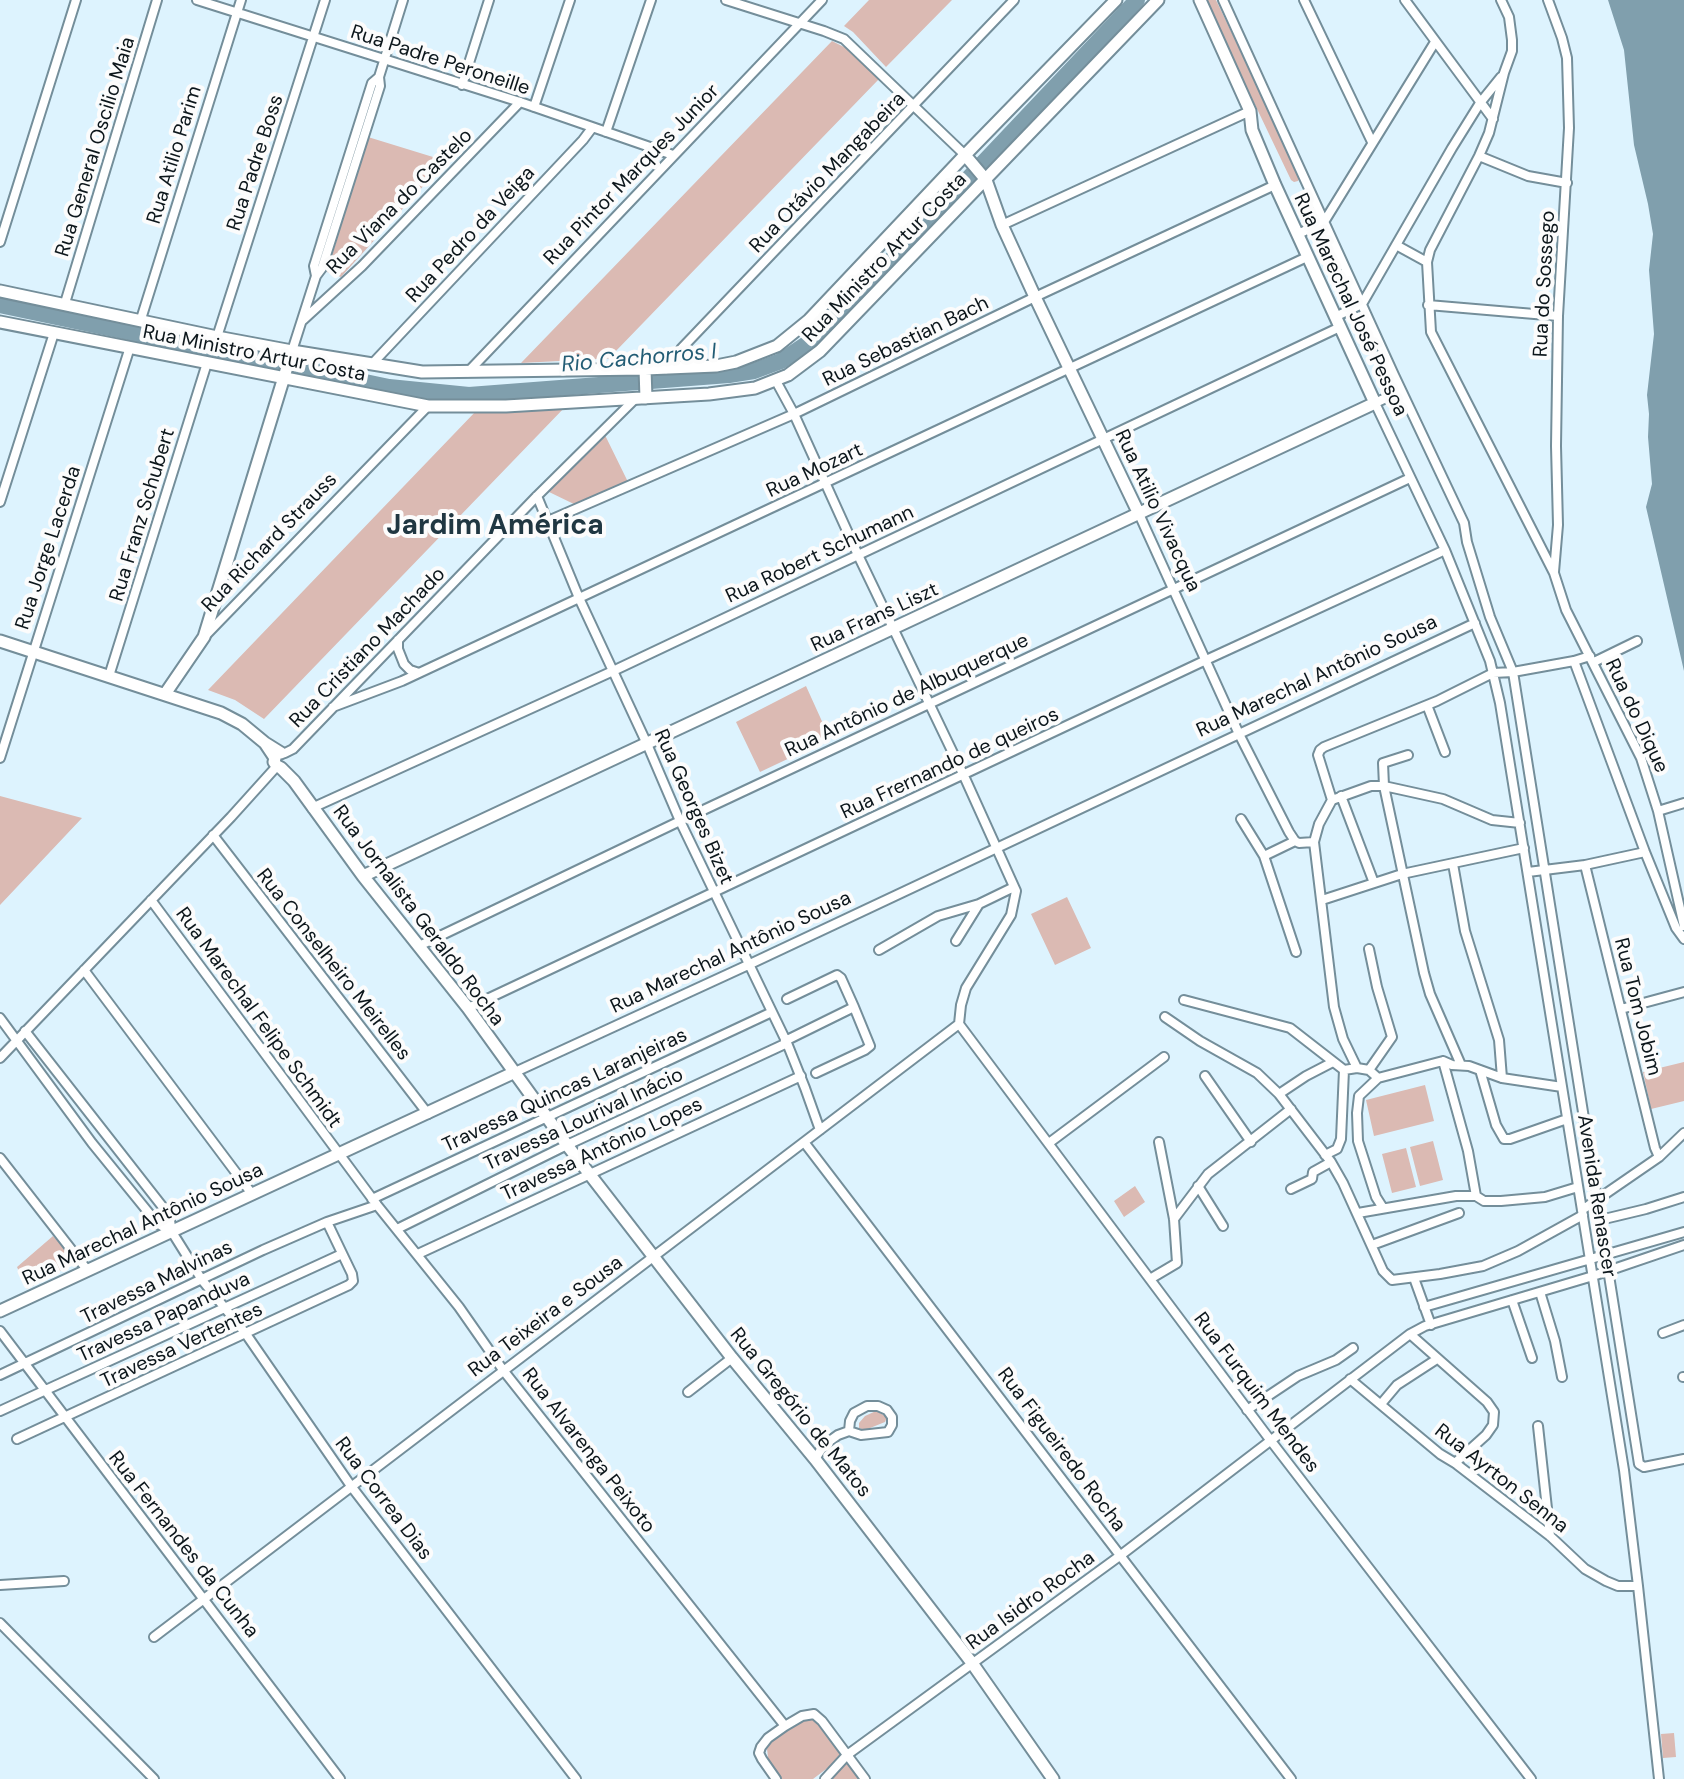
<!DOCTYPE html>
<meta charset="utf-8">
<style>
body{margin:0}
canvas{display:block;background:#ddf3fe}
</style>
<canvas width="1684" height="1779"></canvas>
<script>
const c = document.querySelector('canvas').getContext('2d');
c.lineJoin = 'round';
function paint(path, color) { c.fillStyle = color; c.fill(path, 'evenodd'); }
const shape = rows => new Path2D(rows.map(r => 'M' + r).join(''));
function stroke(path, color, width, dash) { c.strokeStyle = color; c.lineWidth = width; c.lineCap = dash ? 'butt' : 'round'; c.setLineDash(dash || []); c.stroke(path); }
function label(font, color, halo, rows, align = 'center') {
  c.font = font + ' "DM Sans",sans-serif'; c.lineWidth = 8; c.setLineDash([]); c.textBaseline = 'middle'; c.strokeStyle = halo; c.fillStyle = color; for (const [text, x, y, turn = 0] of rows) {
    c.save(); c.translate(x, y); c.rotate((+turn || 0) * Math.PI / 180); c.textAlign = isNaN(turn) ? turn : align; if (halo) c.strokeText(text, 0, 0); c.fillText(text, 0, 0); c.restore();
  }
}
paint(shape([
 [869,0,952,0,886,67,853,32,844,26],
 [1205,0,1216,0,1300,175,1298,181,1294,182,1291,180],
 [832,41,848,49,879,79,614,353,618,358,521,363],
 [368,137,446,161,341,277,327,272],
 [567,405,264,719,235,700,208,690,477,410],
 [603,431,628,482,578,506,547,491],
 [806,686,830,739,760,772,736,722],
 [0,796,82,818,0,905],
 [1067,897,1091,948,1055,965,1031,914],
 [1684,1062,1684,1101,1651,1109,1643,1072],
 [1425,1085,1434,1121,1374,1136,1366,1100],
 [1433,1141,1443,1180,1420,1186,1410,1147],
 [1406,1148,1416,1187,1392,1193,1382,1154],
 [1135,1186,1145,1202,1124,1217,1114,1201],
 [53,1236,68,1253,70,1260,69,1266,27,1289,17,1267],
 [876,1411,887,1417,885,1422,865,1430,859,1428,859,1423,865,1416],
 [814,1717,839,1748,841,1754,838,1760,813,1779,781,1779,769,1765,767,1749,771,1742,793,1726,806,1718],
 [1674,1733,1676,1757,1663,1758,1661,1734],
 [845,1763,851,1764,863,1779,831,1779,834,1772]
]), '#dbbab3');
paint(shape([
 [1608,0,1684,0,1684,671,1646,507,1652,484,1648,437,1649,414,1647,395,1654,334,1649,270,1653,234,1648,204,1634,145,1624,50]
]), '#809fad');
stroke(shape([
 [0,305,389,387,469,395,729,375,754,371,781,361,820,335,1137,0]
]), '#809fad', 16);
const minor = shape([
 [197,0,520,102,673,155],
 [726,0,824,31,844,39,965,155],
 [1223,0,1394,375,1464,523,1467,542,1490,617,1513,672,1639,1464,1644,1467,1684,1459],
 [1304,0,1372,142],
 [1405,0,1493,119],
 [1501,0,1509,17,1512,40,1512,51,1504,73,1489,133,1479,156,1430,250,1427,262,1431,332,1554,573,1566,610,1641,758,1658,811,1684,926],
 [1548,0,1562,38,1567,58,1569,128,1558,316,1556,446,1558,525,1554,572],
 [462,85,489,0],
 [534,107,570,0],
 [606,132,651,0],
 [1479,156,1528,176,1567,183],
 [1002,225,1250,111],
 [1298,234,1324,222,1435,42],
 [0,242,76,0],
 [1396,245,1427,262],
 [316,276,314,266,372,83,379,77],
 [65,303,157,0],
 [1428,305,1558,316],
 [1335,317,1362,304,1452,148,1480,103,1501,77],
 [141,319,241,0],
 [303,320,362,266,520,102],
 [217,337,325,0],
 [292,351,316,276,322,268,380,86,379,77,403,0],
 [372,364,583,140,592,128],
 [666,369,681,349,1014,0],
 [468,372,822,0],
 [776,381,794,414,858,555,964,776,1016,891,1011,915,966,988,961,1005,959,1024],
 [1401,391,1375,403,1445,550,1490,661,1500,703,1624,1470,1638,1586,1659,1779],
 [537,496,579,598,647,744,680,821,787,1043,805,1088,820,1130],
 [0,502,54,333],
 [1139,514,1239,734,1289,832,1295,841,1299,843,1314,842],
 [548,521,794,414,1035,297,1275,185],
 [206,635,428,406],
 [398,640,398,649,404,664,410,670,419,673],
 [1574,661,1645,852,1676,928,1684,939],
 [1594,662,1637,641],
 [109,676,207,363],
 [1427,705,1445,752],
 [333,707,402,681,1307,257],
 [285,753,293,749,537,496,635,399],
 [1408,755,1383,763,1384,786,1424,973,1430,994,1461,1065],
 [0,758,130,347],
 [1341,796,1374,883],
 [1332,800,1318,755,1320,750,1324,747,1437,701,1493,673,1513,672,1574,661,1590,656],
 [1332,800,1319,824,1314,842,1334,1007,1343,1039,1357,1068],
 [1332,800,1371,786,1384,786,1443,799,1492,820,1520,823],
 [312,808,613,671,1340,327],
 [1658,811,1684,803],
 [1241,819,1264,856],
 [213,835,428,1114],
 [1295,841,1264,856,1296,952],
 [1453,864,1465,931,1499,1040,1502,1078],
 [1585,865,1655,1148,1659,1157],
 [1528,872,1585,865,1645,852],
 [151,900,377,1205,459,1307,503,1370,785,1726],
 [1322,900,1402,874,1524,848],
 [956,941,979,904,1014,887],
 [419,946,680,821,1410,478],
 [1369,949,1377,987,1392,1037,1369,1070],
 [879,950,938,916,979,904],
 [84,970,252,1194],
 [787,999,837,975,841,978,854,1007],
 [1184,1000,1290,1028,1344,1070],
 [468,1008,1206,660,1445,550],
 [1621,1009,1684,992],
 [1165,1017,1200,1041,1257,1073,1279,1094,1331,1162,1343,1183,1383,1271,1392,1280,1440,1274,1483,1266,1518,1251,1583,1215],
 [0,1018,92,1143,157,1223,172,1232],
 [959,1024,1271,1441,1531,1779],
 [25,1031,169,1215,172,1232,202,1280,246,1334,351,1486,576,1779],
 [785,1041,854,1007,870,1046,865,1050,816,1073],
 [0,1058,231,817,277,766],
 [1443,1061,1468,1151,1476,1196],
 [1344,1070,1357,1068,1369,1070,1378,1078,1443,1061,1452,1065,1469,1066,1502,1078,1562,1087],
 [1480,1070,1496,1125,1504,1139,1510,1139,1567,1119],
 [513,1073,748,965,1475,623],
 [1205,1076,1251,1142],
 [1378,1078,1359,1096,1357,1113,1358,1141,1376,1197,1383,1208],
 [1279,1094,1306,1076,1333,1062],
 [804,1142,1291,1779],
 [1049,1143,1164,1057],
 [1325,1155,1337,1149,1341,1139,1344,1070],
 [0,1158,88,1271],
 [1198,1186,1223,1226],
 [1291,1189,1312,1179,1313,1172,1331,1162],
 [372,1199,772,1012],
 [1582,1210,1659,1157,1684,1133],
 [1358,1213,1456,1196,1476,1196,1484,1201,1501,1201,1545,1197,1578,1187],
 [1174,1219,1208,1174,1291,1109],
 [1600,1220,1646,1209,1684,1197],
 [397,1229,567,1145,787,1043],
 [1372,1245,1459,1213],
 [418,1254,801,1076],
 [1414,1278,1431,1325],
 [1150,1279,1177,1263,1174,1219,1159,1142],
 [1540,1292,1555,1341,1562,1377],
 [1512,1300,1532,1358],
 [1424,1307,1684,1232],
 [0,1331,340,1779],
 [1663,1333,1684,1325],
 [1410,1334,1487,1402,1494,1412,1493,1425,1486,1435,1455,1463],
 [0,1375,263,1250,327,1222,377,1205],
 [1683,1377,1684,1377],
 [1350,1379,1440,1454,1455,1463,1550,1536,1585,1569,1606,1581,1618,1586,1638,1586],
 [688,1392,732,1358],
 [1381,1404,1397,1385,1437,1359],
 [1247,1410,1298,1376,1336,1360,1353,1348],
 [0,1411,342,1254],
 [1538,1426,1550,1536],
 [17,1439,349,1285,353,1281,352,1274,327,1222],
 [815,1459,824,1445,838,1435,849,1431,861,1435,888,1432,892,1425,892,1417,887,1410,878,1406,867,1406,854,1413,850,1421,849,1431],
 [0,1585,64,1581],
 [0,1623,154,1779],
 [154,1637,959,1024],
 [776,1779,762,1759,759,1753,761,1747,768,1738,785,1726,802,1716,814,1714,822,1721,865,1779],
 [825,1779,847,1755,1121,1555,1410,1334,1425,1326,1593,1276,1684,1245]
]);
const tertiary = shape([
 [965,155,986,180,1002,225,1035,297,1139,514],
 [0,291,217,337,292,351,422,372,645,369,716,366,736,362,777,346,809,320,965,155,1116,0],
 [0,322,428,406,506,406,709,394,755,388,788,375,820,351,1158,0],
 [645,369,646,398],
 [0,641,221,713,242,724,265,743,281,753],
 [165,694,204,637,292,351],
 [265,743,275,758,274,762,277,766,281,768,294,781,363,876,468,1008,567,1145,732,1358,815,1459,972,1663,1053,1779],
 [363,876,1375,403,1275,185,1252,130,1250,111,1200,0],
 [0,1311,513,1073]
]);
stroke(minor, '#748e9a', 12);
stroke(tertiary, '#748e9a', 15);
stroke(minor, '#fff', 8);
stroke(tertiary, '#fff', 11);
label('20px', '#0c161b', '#fcfcfc', [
 ["Rua Padre Peroneille",440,61,18],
 ["Rua General Oscilio Maia",96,147,-73],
 ["Rua Atilio Parim",175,155,-73],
 ["Rua Padre Boss",256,163,-72],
 ["Rua Otávio Mangabeira",828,173,-46],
 ["Rua Pintor Marques Junior",632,175,-46],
 ["Rua Viana do Castelo",400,202,-45],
 ["Rua Pedro da Veiga",471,235,-47],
 ["Rua Ministro Artur Costa",885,258,-46],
 ["Rua do Sossego",1545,284,-87],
 ["Rua Marechal José Pessoa",1350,305,65],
 ["Rua Sebastian Bach",906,342,-26],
 ["Rua Ministro Artur Costa",254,354,11],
 ["Rua Mozart",815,471,-25],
 ["Rua Atilio Vivacqua",1157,511,65],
 ["Rua Franz Schubert",143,515,-73],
 ["Rua Richard Strauss",270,543,-46],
 ["Rua Jorge Lacerda",49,548,-72],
 ["Rua Robert Schumann",820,555,-25],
 ["Rua Frans Liszt",875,618,-25],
 ["Rua Cristiano Machado",368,648,-46],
 ["Rua Marechal Antônio Sousa",1317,677,-25],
 ["Rua Antônio de Albuquerque",907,696,-25],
 ["Rua do Dique",1636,716,65],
 ["Rua Frernando de queiros",950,764,-25],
 ["Rua Georges Bizet",693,807,66],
 ["Rua Jornalista Geraldo Rocha",418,916,53],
 ["Rua Marechal Antônio Sousa",731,953,-25],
 ["Rua Conselheiro Meirelles",333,965,52],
 ["Rua Tom Jobim",1637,1007,76],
 ["Rua Marechal Felipe Schmidt",258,1018,54],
 ["Travessa Quincas Laranjeiras",565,1091,-25],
 ["Travessa Lourival Inácio",584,1120,-25],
 ["Travessa Antônio Lopes",602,1150,-25],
 ["Avenida Renascer",1596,1196,81],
 ["Rua Marechal Antônio Sousa",143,1225,-25],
 ["Travessa Malvinas",157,1283,-26],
 ["Rua Teixeira e Sousa",546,1317,-37],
 ["Travessa Papanduva",164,1318,-25],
 ["Travessa Vertentes",182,1346,-25],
 ["Rua Furquim Mendes",1256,1393,53],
 ["Rua Gregório de Matos",800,1413,51],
 ["Rua Figueiredo Rocha",1061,1450,53],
 ["Rua Alvarenga Peixoto",588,1451,52],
 ["Rua Ayrton Senna",1501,1479,38],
 ["Rua Correa Dias",383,1499,53],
 ["Rua Fernandes da Cunha",183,1545,52],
 ["Rua Isidro Rocha",1031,1601,-36]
]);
label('italic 22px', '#225c74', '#fcfcfc', [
 ["Rio Cachorros I",639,359,-5]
]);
label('bold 28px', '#203742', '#fcfcfc', [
 ["Jardim América",495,527]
]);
</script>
